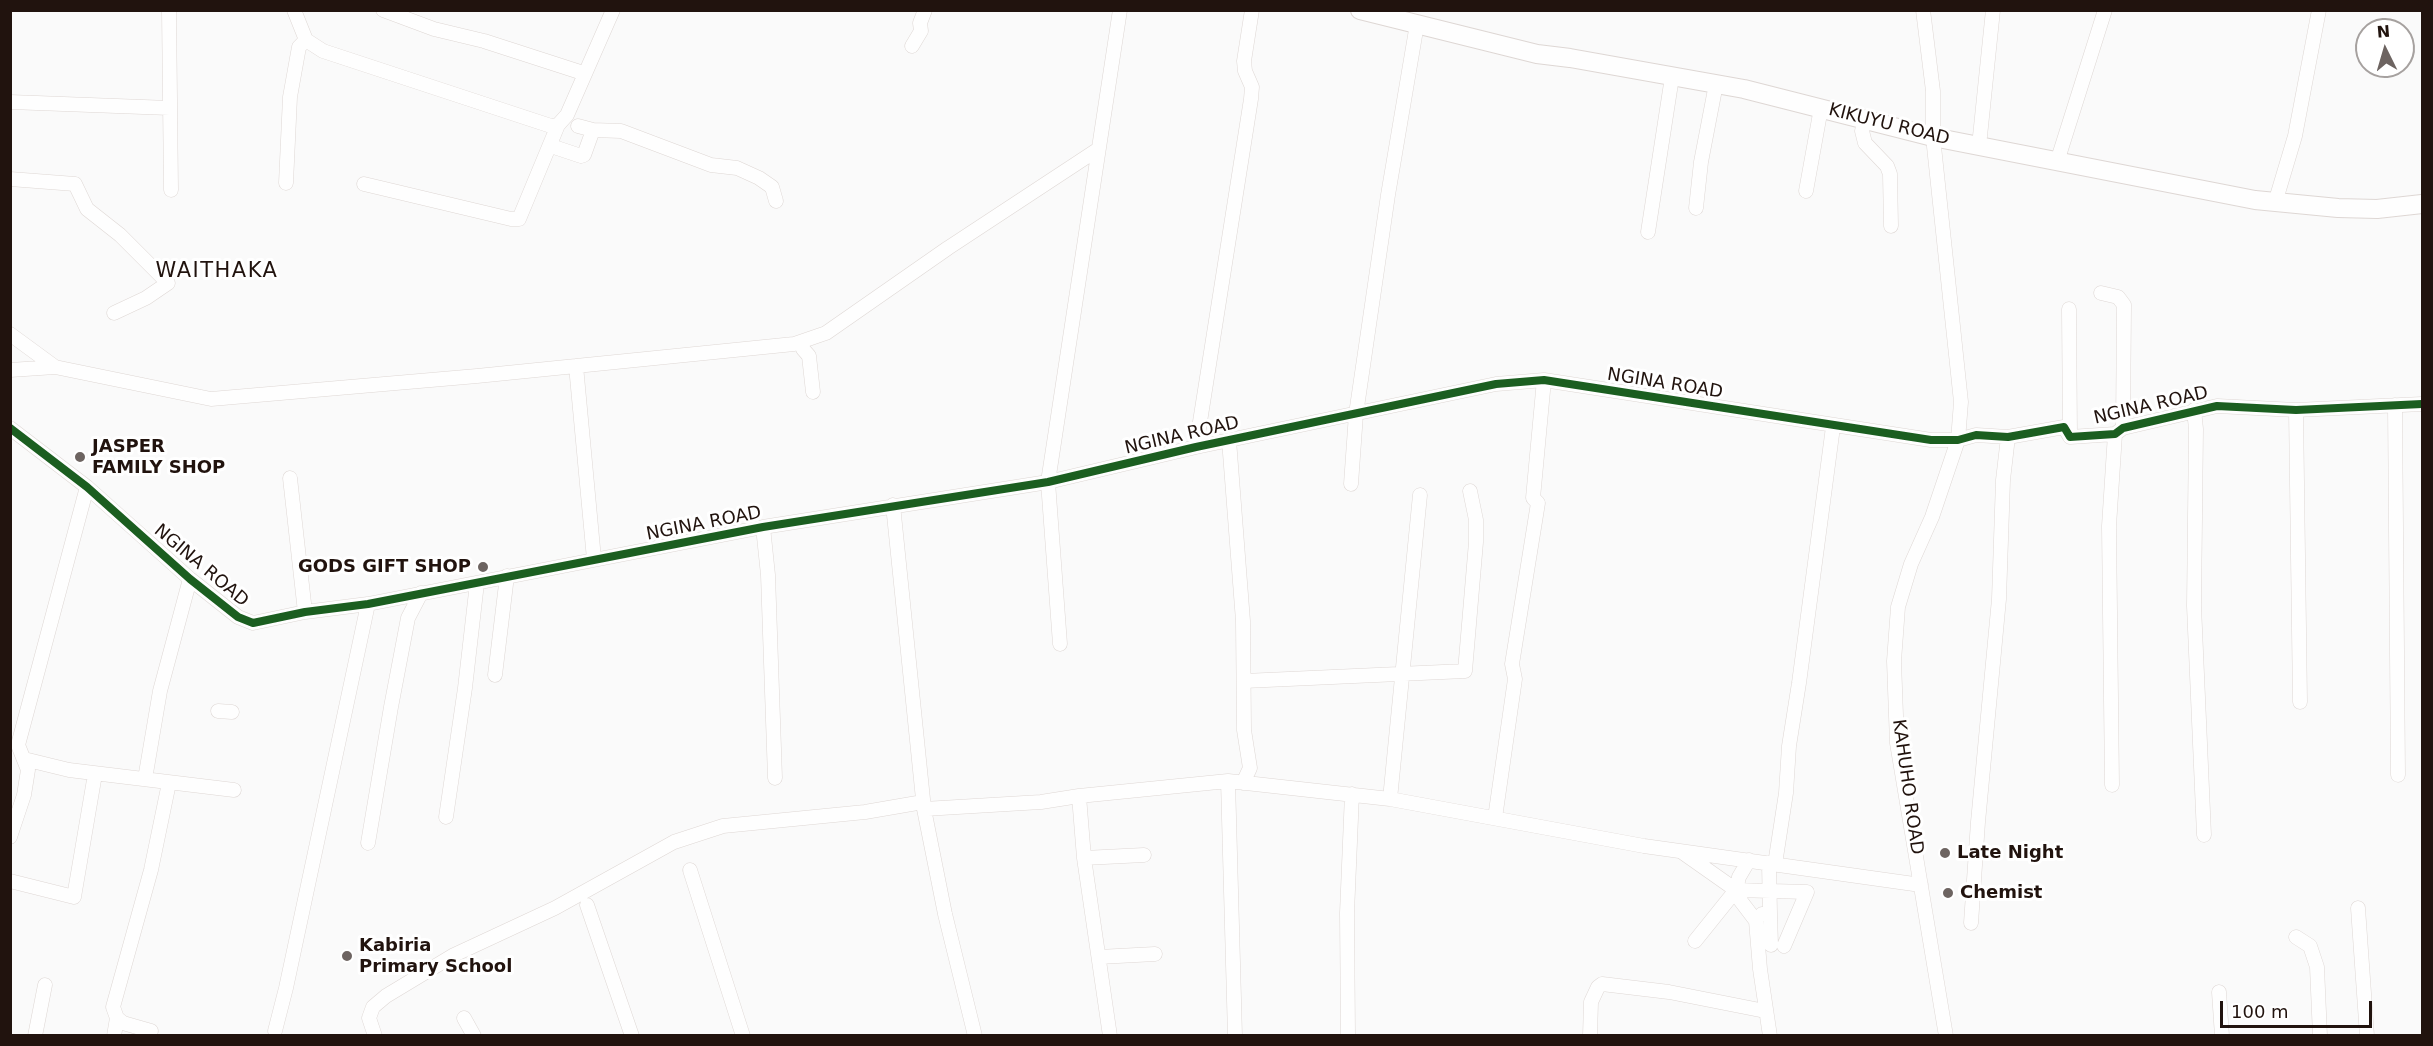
<!DOCTYPE html>
<style>
body{margin:0}
#map{position:relative;width:2433px;height:1046px;overflow:hidden;background:#fafafa;font-family:"DejaVu Sans",sans-serif}
canvas{display:block}
.frame{position:absolute;inset:0;border:12px solid #21130e;pointer-events:none}
.north{position:absolute;left:2355px;top:18px;width:60px;height:60px;box-sizing:border-box;background:#fff;border:2px solid #a6a19f;border-radius:50%;rotate:355deg;font-size:16px;font-weight:700;line-height:24px;text-align:center;color:#21130e}
.north::after{content:'';display:block;margin:auto;width:21px;height:27px;background:#6d6461;clip-path:polygon(50% 0,100% 100%,50% 72%,0 100%)}
.scale{position:absolute;left:2220px;top:1001px;width:152px;height:27px;box-sizing:border-box;border:3px solid #21130e;border-top:0;padding-left:8px;font-size:18px;line-height:21px;white-space:nowrap;color:#21130e;-webkit-text-stroke:4px #fff;paint-order:stroke}
</style>
<div id="map">
<canvas width="2433" height="1046"></canvas>
<div class="frame"></div>
<div class="north">N</div>
<div class="scale">100 m</div>
</div>
<script>
const c = document.querySelector('canvas').getContext('2d');
c.lineJoin = 'round';
const shape = rows => new Path2D(rows.map(r => 'M' + r).join(''));
function stroke(path, color, width, dash) { c.strokeStyle = color; c.lineWidth = width; c.lineCap = dash ? 'butt' : 'round'; c.setLineDash(dash || []); c.stroke(path); }
function label(font, color, halo, rows, align = 'center') {
  c.font = font + ' "DejaVu Sans",sans-serif'; c.lineWidth = 6; c.setLineDash([]); c.textBaseline = 'middle'; c.strokeStyle = halo; c.fillStyle = color; for (const [text, x, y, turn = 0] of rows) {
    c.save(); c.translate(x, y); c.rotate((+turn || 0) * Math.PI / 180); c.textAlign = isNaN(turn) ? turn : align; if (halo) c.strokeText(text, 0, 0); c.fillText(text, 0, 0); c.restore();
  }
}
const minor = shape([
 [169,10,171,190],
 [294,10,306,40,323,51,551,126,558,125,567,115,613,10],
 [383,10,434,29,484,41,583,73],
 [1923,10,1933,91,1933,137,1961,402,1958,440,1932,517,1911,564,1898,607,1894,661,1897,743,1946,1036],
 [912,46,921,31,920,23,925,10],
 [10,102,170,108],
 [1865,119,1862,131,1865,143,1887,166,1890,174,1891,226],
 [578,126,593,130,621,131,711,165,737,168,759,178,772,187,776,201],
 [551,146,581,156,584,155,593,130],
 [1979,146,1993,10],
 [2057,162,2105,10],
 [10,179,75,184,87,209,120,235,168,283,146,298,114,313],
 [286,183,290,97,299,47,306,40],
 [364,184,511,219,519,219,558,125],
 [1806,191,1821,108],
 [2275,203,2295,136,2319,10],
 [1696,208,1701,162,1716,84],
 [1648,232,1672,77],
 [2101,293,2118,297,2124,305,2123,428],
 [2069,309,2070,437],
 [10,334,55,367],
 [802,343,803,349,809,356,813,392],
 [576,366,594,559],
 [10,370,55,367,211,399,477,376,794,344,826,333,948,248,1097,150],
 [2395,405,2398,775],
 [2194,410,2196,429,2194,606,2204,835],
 [2296,410,2300,702],
 [10,428,87,487,190,579,238,617,253,623,305,612,368,604,763,527,1048,482,1196,447,1496,384,1544,380,1931,440,1958,440,1976,435,2008,437,2064,427,2070,437,2115,434,2123,428,2217,406,2296,410,2422,404],
 [1229,440,1243,621,1244,730,1250,768,1243,783],
 [1196,447,1251,99,1252,87,1245,71,1244,61,1252,10],
 [290,478,305,612],
 [1351,484,1356,414,1388,195,1417,24],
 [893,505,924,809,945,914,975,1036],
 [763,527,768,575,775,778],
 [1060,644,1048,482,1120,10],
 [495,675,507,576],
 [1244,681,1465,671,1476,542,1476,520,1470,491],
 [218,711,232,712],
 [24,759,69,770,234,790],
 [145,779,160,691,190,579],
 [1228,781,1235,1036],
 [2112,785,2109,526,2115,434],
 [1079,796,1084,858,1110,1036],
 [1390,799,1420,495],
 [924,809,1041,802,1079,796,1228,781,1390,799,1644,846,1921,885],
 [446,817,465,688,477,583],
 [1495,818,1515,679,1512,664,1538,503,1533,498,1544,380],
 [10,837,24,795,28,770,18,745,87,487],
 [368,843,391,707,408,618,421,593],
 [1682,852,1736,890,1807,892,1784,946],
 [1084,858,1144,855],
 [1749,860,1739,877,1736,890,1740,900,1756,921,1760,969,1770,1036],
 [1769,863,1770,914],
 [1775,864,1786,793,1789,746,1799,683,1833,427],
 [690,870,743,1036],
 [10,881,74,897,95,774],
 [587,905,632,1036],
 [2358,908,2367,1036],
 [1762,914,1770,914,1771,945],
 [1971,923,1978,822,1999,599,2003,480,2008,437],
 [2296,937,2310,946,2317,967,2320,1036],
 [1695,941,1736,890],
 [1099,957,1155,954],
 [2219,992,2222,1036],
 [464,1018,474,1036],
 [151,1031,123,1023,117,1018,113,1007,151,870,169,783],
 [275,1031,286,988,368,604],
 [35,1036,45,985],
 [114,1036,117,1018],
 [375,1036,369,1018,373,1007,386,996,454,955,555,908,674,842,723,826,865,812,923,802],
 [1348,1036,1347,913,1352,794],
 [1590,1036,1591,1002,1598,987,1602,984,1669,992,1765,1011]
]);
const major = shape([
 [1360,10,1537,54,1570,58,1744,89,1933,137,2255,200,2338,208,2377,209,2422,204]
]);
stroke(minor, '#ded7d4', 15);
stroke(major, '#ded7d4', 20);
stroke(minor, '#fefefe', 14);
stroke(major, '#fefefe', 18);
stroke(shape([
 [10,428,87,487,190,579,238,617,253,623,305,612,368,604,763,527,1048,482,1196,447,1496,384,1544,380,1931,440,1958,440,1976,435,2008,437,2064,427,2070,437,2115,434,2123,428,2217,406,2296,410,2422,404]
]), '#1b5e20', 8);
for (const [x, y, r, color] of [
 [80,457,6,"#6d6461"],
 [483,567,6,"#6d6461"],
 [1945,853,6,"#6d6461"],
 [1948,893,6,"#6d6461"],
 [347,956,6,"#6d6461"]
]) { const dot = new Path2D(); dot.arc(x, y, r, 0, 2 * Math.PI); c.fillStyle = color; c.fill(dot); stroke(dot, '#fff', 2); }
label('18px', '#21130e', '#fff', [
 ["KIKUYU ROAD",1889,125,14],
 ["NGINA ROAD",1665,384,9],
 ["NGINA ROAD",2151,406,-13],
 ["NGINA ROAD",1182,436,-13],
 ["NGINA ROAD",704,524,-11],
 ["NGINA ROAD",201,566,40],
 ["KAHUHO ROAD",1907,787,82]
]);
label('bold 18px', '#21130e', '#fff', [
 ["JASPER",92,447],
 ["FAMILY SHOP",92,468],
 ["GODS GIFT SHOP",471,567,"right"],
 ["Late Night",1957,853],
 ["Chemist",1960,893],
 ["Kabiria",359,946],
 ["Primary School",359,967]
], 'left');
c.letterSpacing = '1.5px';
label('21px', '#21130e', '#fff', [
 ["WAITHAKA",217,272]
]);
c.letterSpacing = '0px';
</script>
